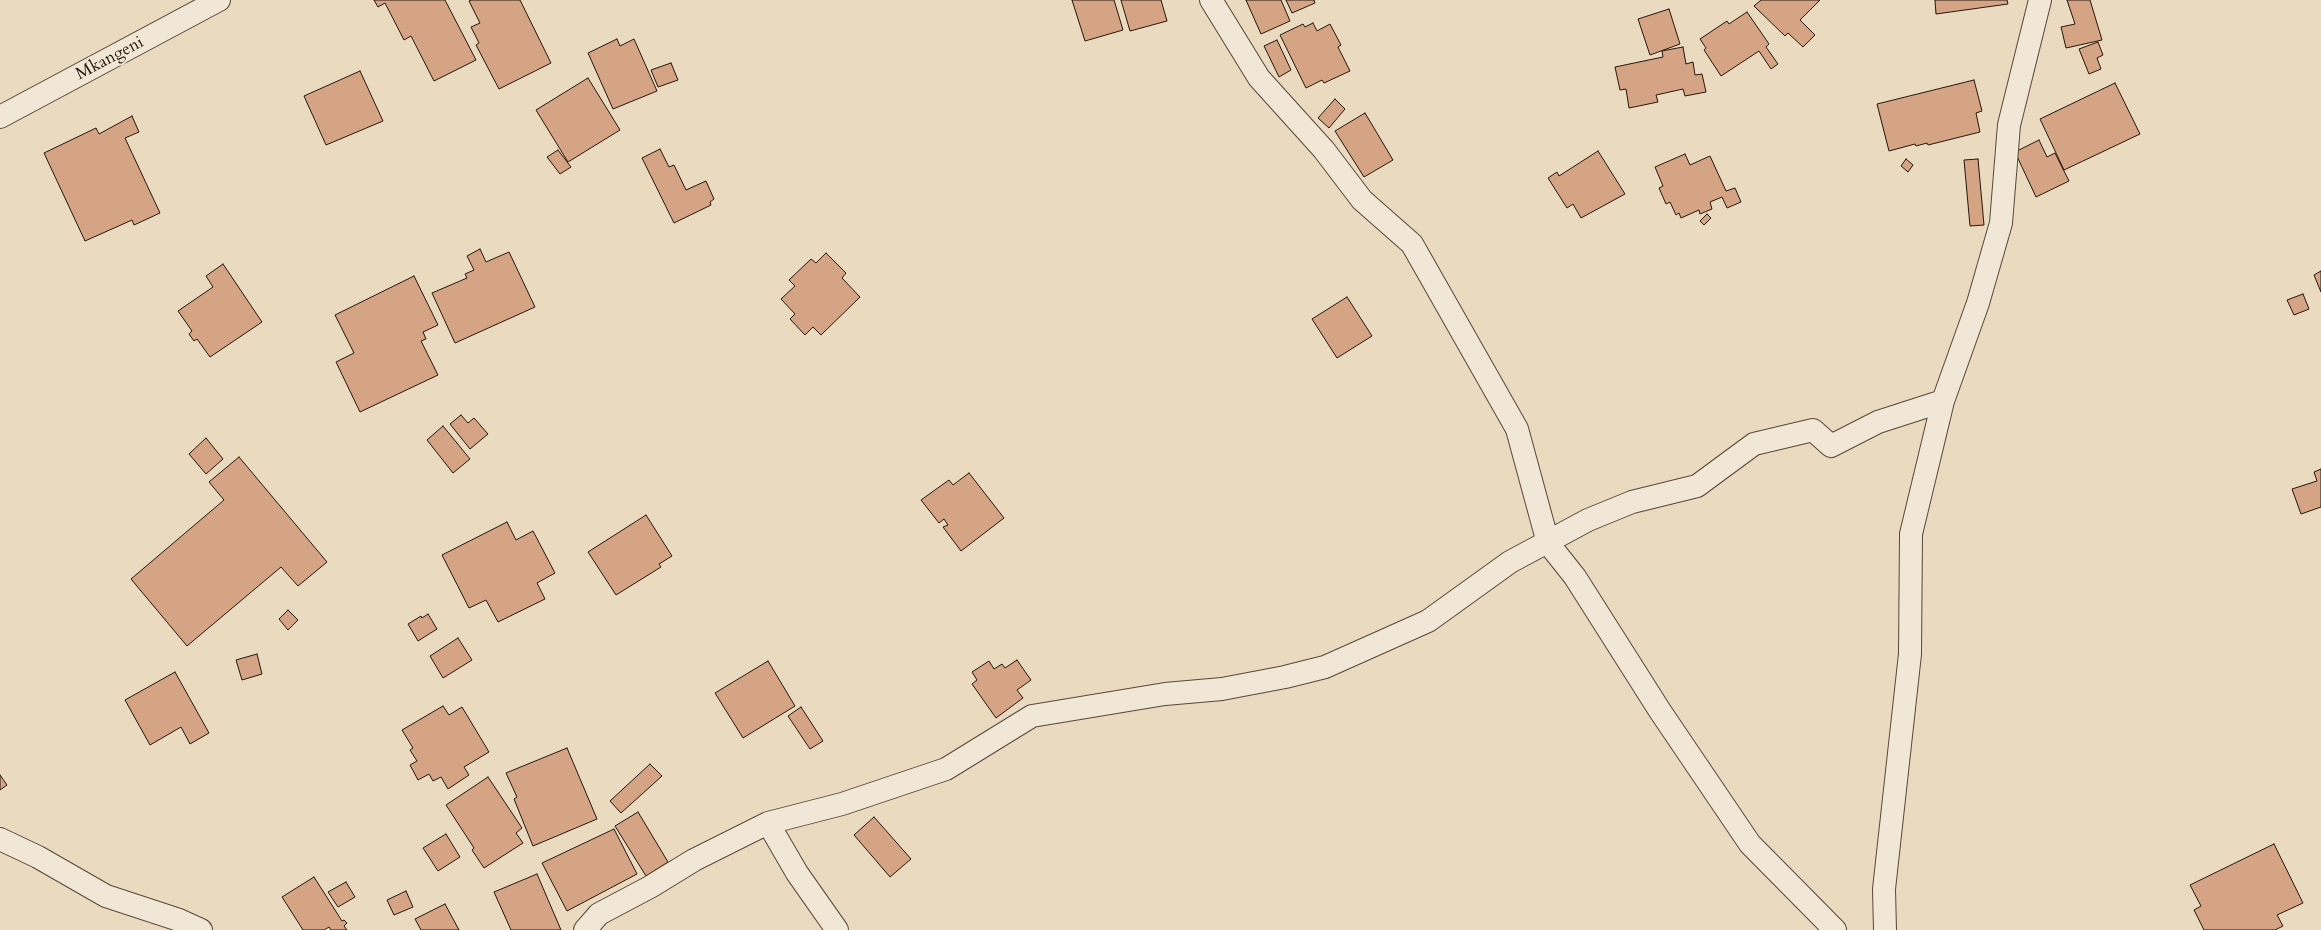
<!DOCTYPE html>
<style>
body{margin:0}
canvas{display:block;background:#eadac0}
</style>
<canvas width="2321" height="930"></canvas>
<script>
const c = document.querySelector('canvas').getContext('2d');
c.lineJoin = 'round';
function paint(path, color) { c.fillStyle = color; c.fill(path, 'evenodd'); }
const shape = rows => new Path2D(rows.map(r => 'M' + r).join(''));
function stroke(path, color, width, dash) { c.strokeStyle = color; c.lineWidth = width; c.lineCap = dash ? 'butt' : 'round'; c.setLineDash(dash || []); c.stroke(path); }
function label(font, color, halo, rows, align = 'center') {
  c.font = font + ' Cardo,serif'; c.lineWidth = 4; c.setLineDash([]); c.textBaseline = 'middle'; c.strokeStyle = halo; c.fillStyle = color; for (const [text, x, y, turn = 0] of rows) {
    c.save(); c.translate(x, y); c.rotate((+turn || 0) * Math.PI / 180); c.textAlign = isNaN(turn) ? turn : align; if (halo) c.strokeText(text, 0, 0); c.fillText(text, 0, 0); c.restore();
  }
}
const building = shape([
 [374,0,445,0,476,60,434,81,411,36,404,40,385,3,378,7,374,0],
 [471,0,520,0,551,63,499,89,476,45,479,43,471,27,480,23,469,1,471,0],
 [1072,0,1114,0,1123,30,1085,41,1072,0],
 [1121,0,1161,0,1167,21,1130,31,1121,0],
 [1246,0,1281,0,1290,21,1261,34,1246,0],
 [1286,0,1314,0,1315,3,1292,13,1286,0],
 [1761,0,1820,0,1800,20,1815,35,1803,47,1788,33,1785,36,1754,6,1761,0],
 [1935,0,2007,0,2008,4,1936,14,1935,0],
 [2067,0,2090,0,2102,40,2066,48,2061,27,2075,24,2067,0],
 [1669,9,1680,44,1650,55,1638,19,1669,9],
 [1747,12,1769,44,1766,47,1778,64,1771,69,1759,51,1721,76,1704,50,1706,48,1700,39,1727,21,1729,24,1747,12],
 [1313,23,1317,31,1330,24,1341,45,1338,47,1350,71,1324,83,1322,80,1306,88,1280,35,1303,24,1305,27,1313,23],
 [617,39,620,46,634,39,657,91,613,109,588,53,617,39],
 [1277,40,1291,70,1279,77,1264,46,1277,40],
 [2098,42,2103,55,2097,58,2101,69,2089,74,2079,49,2098,42],
 [1683,47,1686,64,1693,62,1695,75,1702,74,1706,92,1685,96,1683,89,1656,95,1658,102,1629,108,1626,89,1620,90,1615,67,1663,57,1662,51,1683,47],
 [671,63,678,80,658,87,651,70,671,63],
 [360,71,383,121,326,145,304,96,360,71],
 [588,78,620,130,568,162,536,110,588,78],
 [1974,80,1982,111,1976,113,1980,132,1928,145,1927,143,1916,146,1915,144,1889,151,1877,104,1974,80],
 [2115,83,2140,134,2064,170,2040,119,2115,83],
 [1335,99,1345,109,1329,128,1318,118,1335,99],
 [1365,113,1393,160,1364,177,1335,131,1365,113],
 [132,116,139,132,125,138,160,213,134,225,132,220,85,241,44,153,96,128,99,134,132,116],
 [2039,140,2047,157,2055,153,2069,181,2036,197,2015,152,2039,140],
 [660,149,669,167,674,165,686,190,706,181,714,199,710,202,711,205,674,223,642,158,660,149],
 [558,150,571,167,560,174,547,157,558,150],
 [1598,151,1625,194,1581,218,1573,204,1567,208,1548,178,1557,172,1559,176,1598,151],
 [1685,154,1690,165,1710,156,1726,191,1735,188,1741,202,1727,208,1722,197,1710,202,1712,209,1700,214,1699,210,1681,218,1679,213,1676,215,1670,202,1666,204,1659,188,1663,186,1655,167,1685,154],
 [1906,159,1913,165,1908,172,1901,166,1906,159],
 [1978,159,1984,225,1970,226,1964,160,1978,159],
 [1707,214,1711,218,1704,225,1700,221,1707,214],
 [480,249,486,262,509,252,535,307,455,343,432,293,467,278,465,274,474,270,467,256,480,249],
 [826,253,846,273,842,278,860,297,821,335,813,327,805,335,790,319,795,314,781,299,795,286,789,280,811,259,816,263,826,253],
 [223,264,262,322,210,357,197,339,194,341,189,334,192,331,178,311,213,287,206,276,223,264],
 [2321,271,2321,292,2314,275,2321,271],
 [414,276,438,325,423,332,426,339,421,341,438,375,360,412,336,362,354,353,335,315,414,276],
 [2303,294,2309,309,2294,315,2287,300,2303,294],
 [1347,297,1372,336,1337,358,1312,319,1347,297],
 [461,415,468,423,474,418,488,434,470,449,450,424,461,415],
 [443,426,470,459,453,473,427,440,443,426],
 [206,438,223,459,206,474,189,454,206,438],
 [239,457,327,562,298,586,281,567,187,646,131,579,224,500,209,482,239,457],
 [2321,469,2321,507,2301,514,2292,489,2317,481,2314,472,2321,469],
 [969,473,1004,518,961,551,943,527,948,525,944,519,939,523,921,500,949,480,953,485,969,473],
 [646,515,672,556,659,564,661,567,616,595,588,552,646,515],
 [507,522,516,540,533,531,555,573,537,583,545,599,498,622,486,600,469,608,442,555,507,522],
 [288,610,298,620,288,630,279,619,288,610],
 [428,614,437,629,418,641,408,624,421,616,422,618,428,614],
 [458,638,472,660,443,678,430,656,458,638],
 [257,654,262,674,242,680,236,660,257,654],
 [1017,660,1031,680,1017,690,1023,698,996,718,972,684,977,680,972,672,989,661,994,669,1002,664,1005,668,1017,660],
 [768,661,795,706,743,738,715,693,768,661],
 [175,672,209,733,190,744,181,727,150,745,125,700,175,672],
 [443,706,449,715,462,707,489,752,464,767,469,775,448,789,441,777,433,781,429,774,418,780,410,765,417,761,410,750,413,748,402,730,443,706],
 [801,707,823,741,810,749,788,716,801,707],
 [567,748,597,819,533,846,514,799,517,797,506,773,567,748],
 [650,764,662,776,621,813,610,801,650,764],
 [0,775,7,785,0,790,0,775],
 [488,777,522,828,516,833,523,843,484,868,472,850,474,848,446,805,488,777],
 [638,812,668,862,646,876,615,826,638,812],
 [874,817,911,859,890,877,854,835,874,817],
 [614,829,637,874,567,911,542,863,614,829],
 [446,834,460,857,438,871,423,848,446,834],
 [2274,844,2303,903,2277,915,2283,926,2275,930,2204,930,2194,910,2201,906,2190,885,2274,844],
 [537,874,561,930,511,930,494,892,537,874],
 [314,877,342,921,344,920,347,923,344,926,347,930,331,930,329,927,324,930,303,930,282,897,314,877],
 [346,882,355,897,338,907,328,892,346,882],
 [406,891,413,907,394,915,387,900,406,891],
 [445,904,459,930,421,930,415,919,445,904]
]);
paint(building, '#d4a484');
stroke(building, '#26170c', 1);
const minor = shape([
 [1211,0,1259,78,1324,150,1362,200,1412,244,1517,429,1548,543,1575,577,1660,711,1750,844,1835,930],
 [768,823,797,873,837,930],
 [0,839,38,857,106,896,179,920,201,930],
 [585,930,599,914,650,887,694,860,768,823,842,804,946,769,1032,716,1165,694,1222,689,1285,677,1325,667,1428,621,1510,562,1588,520,1632,502,1697,486,1754,444,1813,430,1831,446,1878,422,1943,401],
 [1885,930,1884,889,1910,654,1911,534,1943,401,1978,303,2001,223,2009,125,2040,0]
]);
const tertiary = shape([
 [0,117,219,0]
]);
stroke(minor, '#574839', 24);
stroke(tertiary, '#574839', 24);
stroke(minor, '#f1e7d6', 22);
stroke(tertiary, '#f1e7d6', 22);
label('17px', '#26170c', '#f1e7d6', [
 ["Mkangeni",110,59,-28]
]);
</script>
